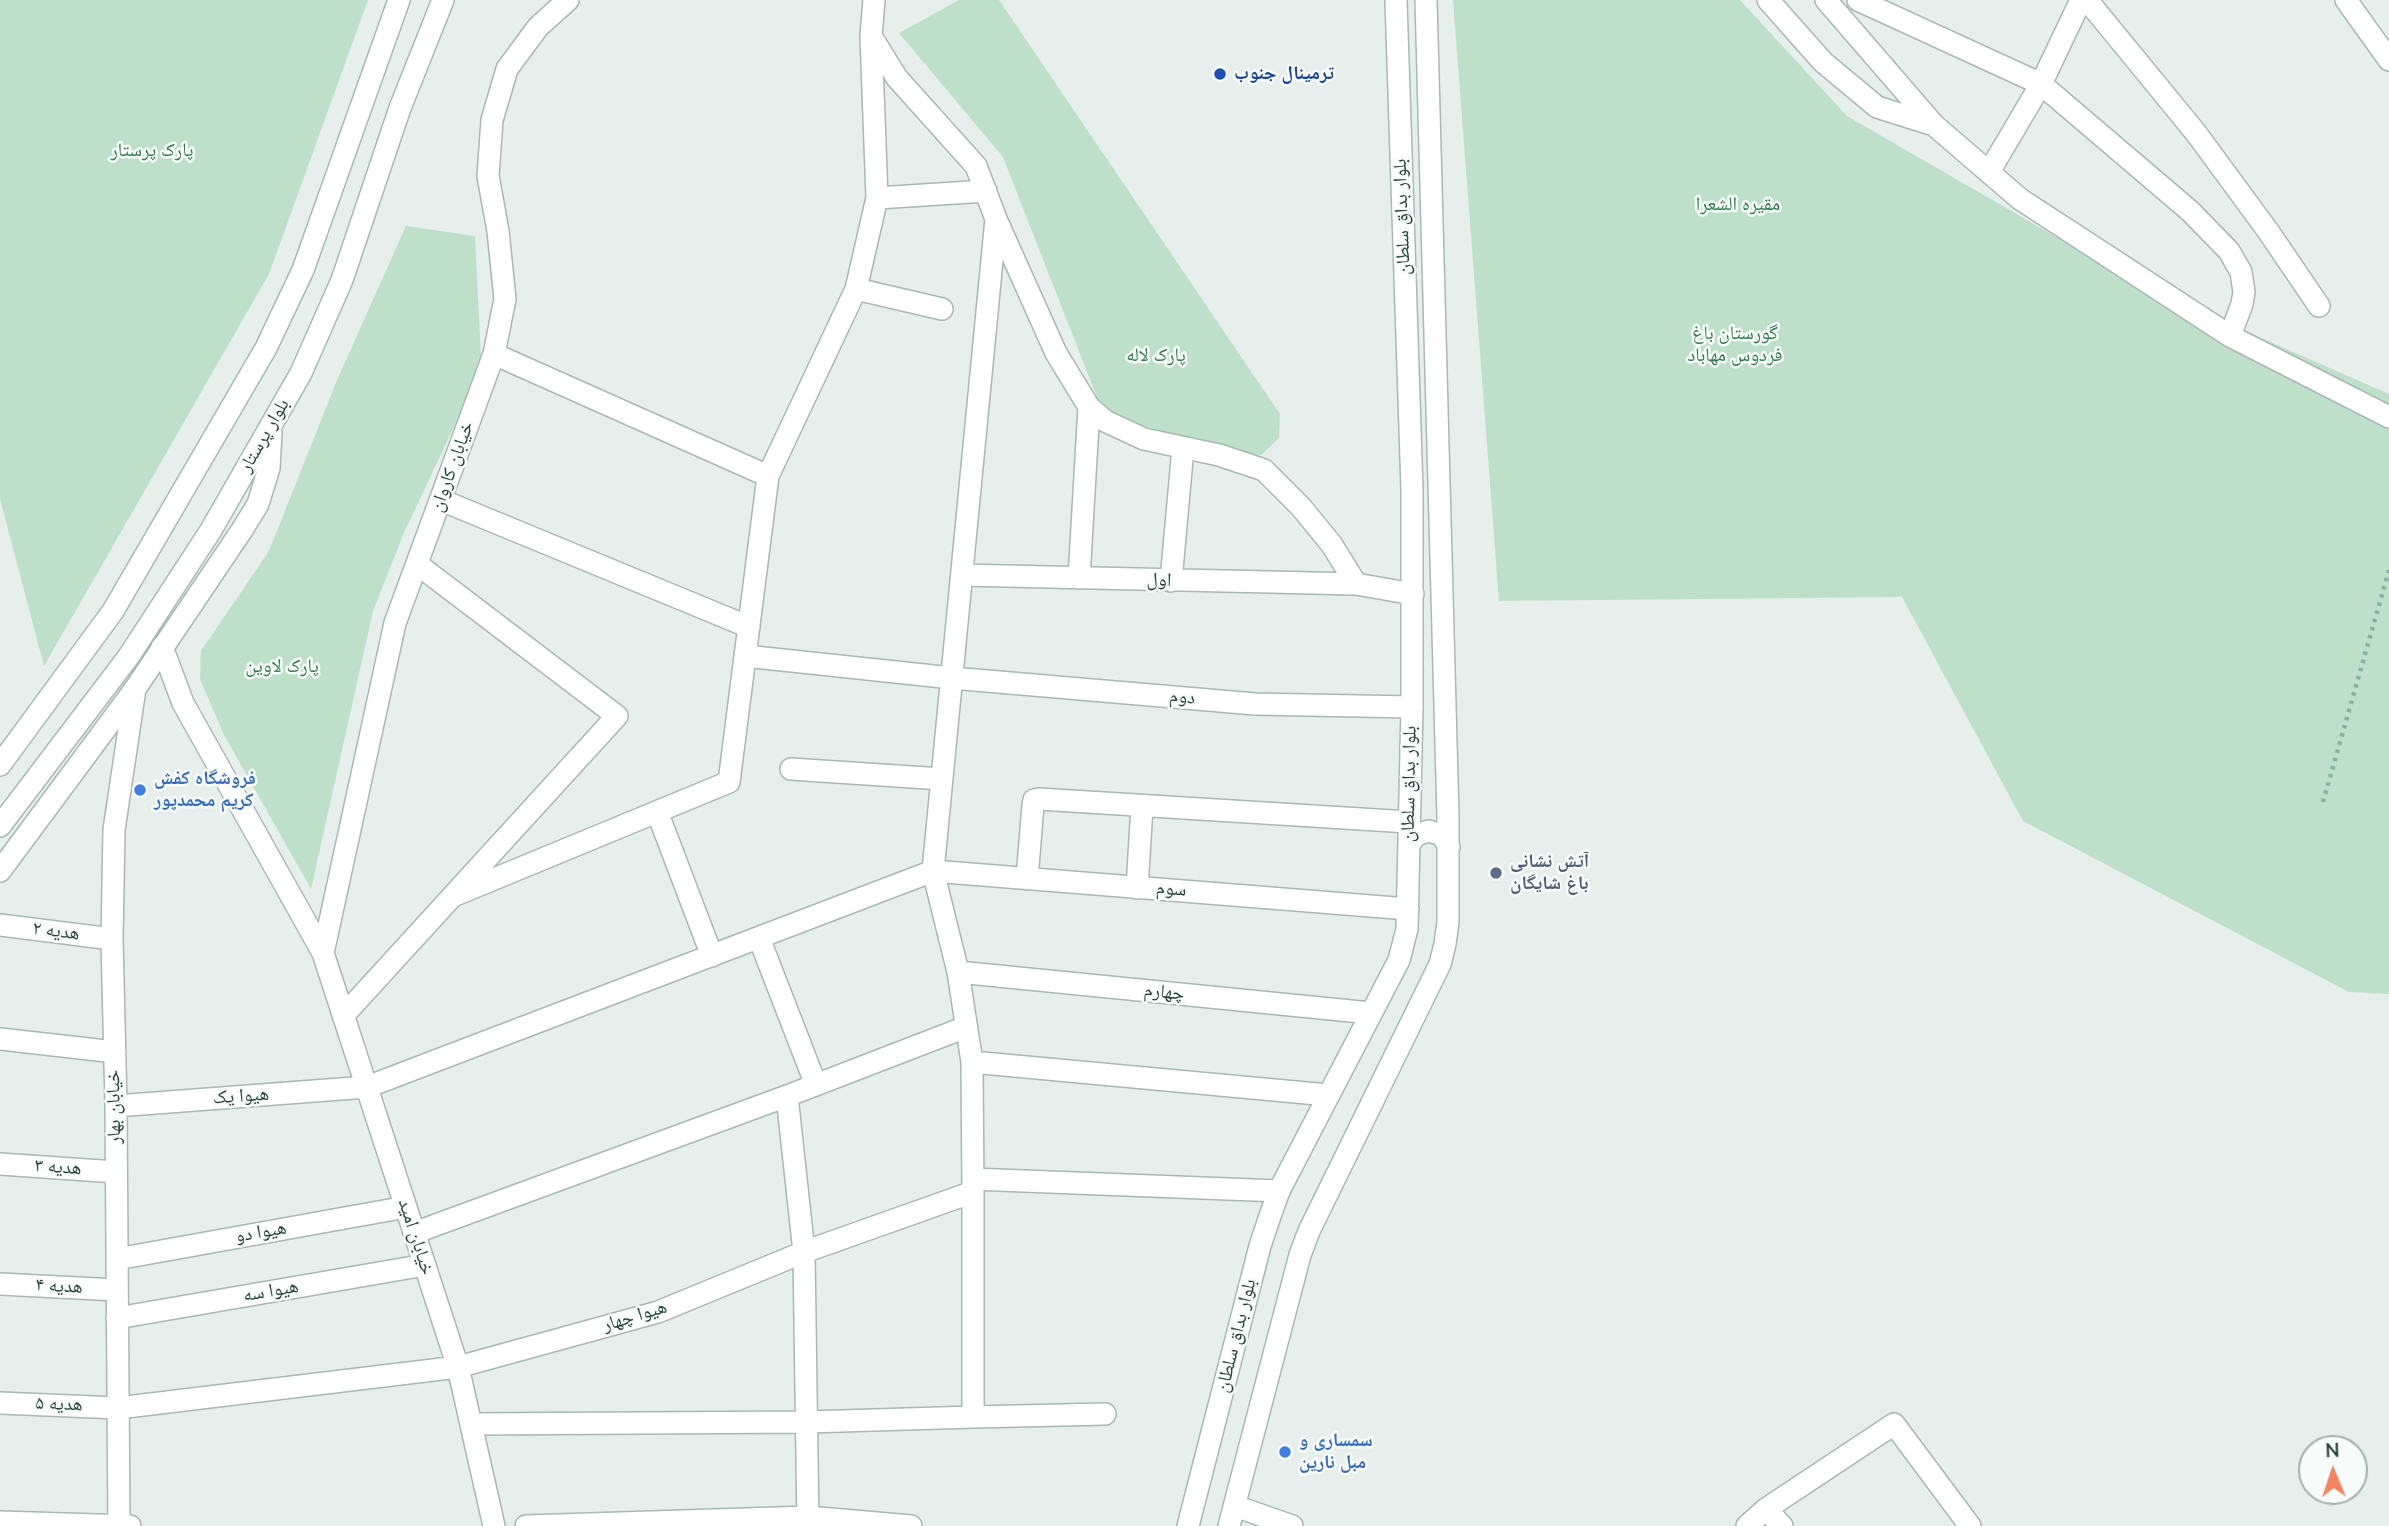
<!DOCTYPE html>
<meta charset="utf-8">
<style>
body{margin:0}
#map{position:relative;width:2389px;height:1526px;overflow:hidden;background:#e6efeb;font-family:"Nunito Sans",sans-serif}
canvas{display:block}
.north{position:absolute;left:2298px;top:1435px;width:70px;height:70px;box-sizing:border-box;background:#f7fbf9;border:2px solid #a3b1ad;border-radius:50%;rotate:358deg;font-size:19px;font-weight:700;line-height:28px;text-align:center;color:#24423a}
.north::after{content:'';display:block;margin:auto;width:24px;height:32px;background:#f4845f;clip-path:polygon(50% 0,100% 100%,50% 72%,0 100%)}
</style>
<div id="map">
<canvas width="2389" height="1526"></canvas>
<div class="north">N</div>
</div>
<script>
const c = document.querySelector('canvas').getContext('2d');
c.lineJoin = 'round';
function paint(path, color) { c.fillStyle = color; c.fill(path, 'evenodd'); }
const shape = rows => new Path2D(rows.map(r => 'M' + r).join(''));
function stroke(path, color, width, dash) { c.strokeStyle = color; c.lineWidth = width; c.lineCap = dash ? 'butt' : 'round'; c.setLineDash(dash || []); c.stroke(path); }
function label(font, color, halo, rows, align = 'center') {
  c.font = font + ' "Nunito Sans","Noto Naskh Arabic",sans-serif'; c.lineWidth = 5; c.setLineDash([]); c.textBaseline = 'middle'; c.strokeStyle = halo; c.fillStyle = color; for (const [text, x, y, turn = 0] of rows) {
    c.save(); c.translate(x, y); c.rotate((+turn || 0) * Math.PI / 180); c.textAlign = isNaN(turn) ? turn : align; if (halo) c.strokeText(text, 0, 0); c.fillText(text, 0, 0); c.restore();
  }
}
paint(shape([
 [0,0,368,0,269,274,44,666,0,499],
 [959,0,999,0,1280,414,1279,438,1261,455,1244,455,1121,419,1098,400,1003,157,899,33],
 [1453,0,1740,0,1847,116,2136,283,2389,394,2389,994,2349,992,2023,821,1902,597,1499,601],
 [406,226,475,236,481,358,459,416,403,535,373,611,311,889,224,735,200,679,201,651,269,551,337,380]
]), '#bfe0c8');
const street = shape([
 [874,0,871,36,897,78,976,166,996,219,1056,353,1089,407,1105,421,1144,439,1219,455,1264,470,1301,507,1332,545,1356,584,1413,594],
 [1768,0,1823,62,1877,107,1934,125],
 [1826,0,1934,125,2020,199,2230,336,2389,417],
 [1858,0,2041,84,2190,211,2229,251,2241,272,2244,292,2242,304,2230,336],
 [2087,0,2196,133,2268,231,2319,306],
 [1989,172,2041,84,2081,0],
 [877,198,986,191],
 [856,289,942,309],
 [494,354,768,476],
 [441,500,749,627],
 [962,575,1356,584],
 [1079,578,1089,407],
 [1171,581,1183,448],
 [162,647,183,703,323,953,458,1367,494,1526],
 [745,656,952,678,1255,704,1412,707],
 [791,769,942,779],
 [658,814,712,956],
 [1027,879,1033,805,1034,800,1039,799,1409,822],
 [1137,888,1142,807],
 [453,896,729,782,768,476,856,289,877,198,871,36],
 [0,925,112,939],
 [759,938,816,1085],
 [323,953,395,623,494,354,505,299,498,231,488,176,492,120,507,69,538,27,568,0],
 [958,972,1371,1013],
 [343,1016,617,716,417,564],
 [0,1039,115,1052],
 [972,1062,1328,1095],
 [787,1096,804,1252,808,1526],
 [116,1106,367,1087,933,871,1408,909],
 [0,1164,116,1172],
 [973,1179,1279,1191],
 [414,1233,787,1096,966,1027],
 [117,1259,406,1207],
 [0,1284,117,1290],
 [117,1318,425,1265],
 [0,1403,118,1408,458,1367,658,1312,804,1252,973,1192,972,1062,958,972,933,871,996,219],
 [973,1417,1105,1414],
 [471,1424,808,1422,973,1417,973,1192],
 [1235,1506,1292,1526],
 [1766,1509,1894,1424,1970,1526],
 [0,1522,130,1526],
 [119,1526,116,1106,112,939,114,830,135,689],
 [526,1526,808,1517,911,1526],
 [1747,1526,1766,1509,1782,1526]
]);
const secondary = shape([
 [2346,0,2389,60],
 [0,765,113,611,266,348,303,270,399,0],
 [0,826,129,656,211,530,301,373,342,280,400,108,443,0],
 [1409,845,1416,835,1429,831,1442,835,1449,847],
 [0,871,135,689,242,530,258,504,269,468,271,432],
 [1188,1526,1260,1246,1270,1216,1279,1191,1399,960,1407,929,1412,707,1412,490,1396,0],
 [1229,1526,1300,1255,1309,1231,1440,964,1445,944,1448,922,1448,817,1426,0]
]);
stroke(street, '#a8b8b2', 24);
stroke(secondary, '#a4bbb3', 24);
stroke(shape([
 [2323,802,2389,570]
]), '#86b3a5', 4.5, [3.5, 5]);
stroke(street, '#fff', 21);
stroke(secondary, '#fff', 21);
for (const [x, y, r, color] of [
 [1220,74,7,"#1a4fb4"],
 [140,790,7,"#3f7fe0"],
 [1496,873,7,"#5c6f8a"],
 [1285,1452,7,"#3f7fe0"]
]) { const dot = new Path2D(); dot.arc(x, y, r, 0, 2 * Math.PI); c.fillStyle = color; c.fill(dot); stroke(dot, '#f7fbf9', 2.5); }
label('bold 19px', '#164399', '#f7fbf9', [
 ["ترمینال جنوب",1234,74]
], 'left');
label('19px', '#2d7a4b', '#f7fbf9', [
 ["پارک پرستار",152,151],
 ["مقیره الشعرا",1738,205],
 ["گورستان باغ",1735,334],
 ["فردوس مهاباد",1735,356],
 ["پارک لاله",1156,356],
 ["پارک لاوین",282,667]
]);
label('19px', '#24423a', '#f7fbf9', [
 ["بلوار بداق سلطان",1403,217,-92],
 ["بلوار پرستار",265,436,-60],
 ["خیابان کاروان",453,467,-70],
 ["اول",1159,581,2],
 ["دوم",1182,698,5],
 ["بلوار بداق سلطان",1410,784,-89],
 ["سوم",1171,890,4],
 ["هدیه ۲",56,932,7],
 ["چهارم",1164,993,6],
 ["هیوا یک",241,1097,-4],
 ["خیابان بهار",115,1107,-91],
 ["هدیه ۳",58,1168,4],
 ["هیوا دو",261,1233,-10],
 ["خیابان امید",415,1237,72],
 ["هدیه ۴",59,1287,3],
 ["هیوا سه",271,1292,-10],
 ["هیوا چهار",635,1317,-17],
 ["بلوار بداق سلطان",1237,1336,-76],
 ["هدیه ۵",59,1405,2]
]);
label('bold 19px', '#366cbe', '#f7fbf9', [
 ["فروشگاه کفش",154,779],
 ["کریم محمدپور",154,801],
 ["سمساری و",1299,1441],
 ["مبل نارین",1299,1463]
], 'left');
label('bold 19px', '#4e5e75', '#f7fbf9', [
 ["آتش نشانی",1510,862],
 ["باغ شایگان",1510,884]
], 'left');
</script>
